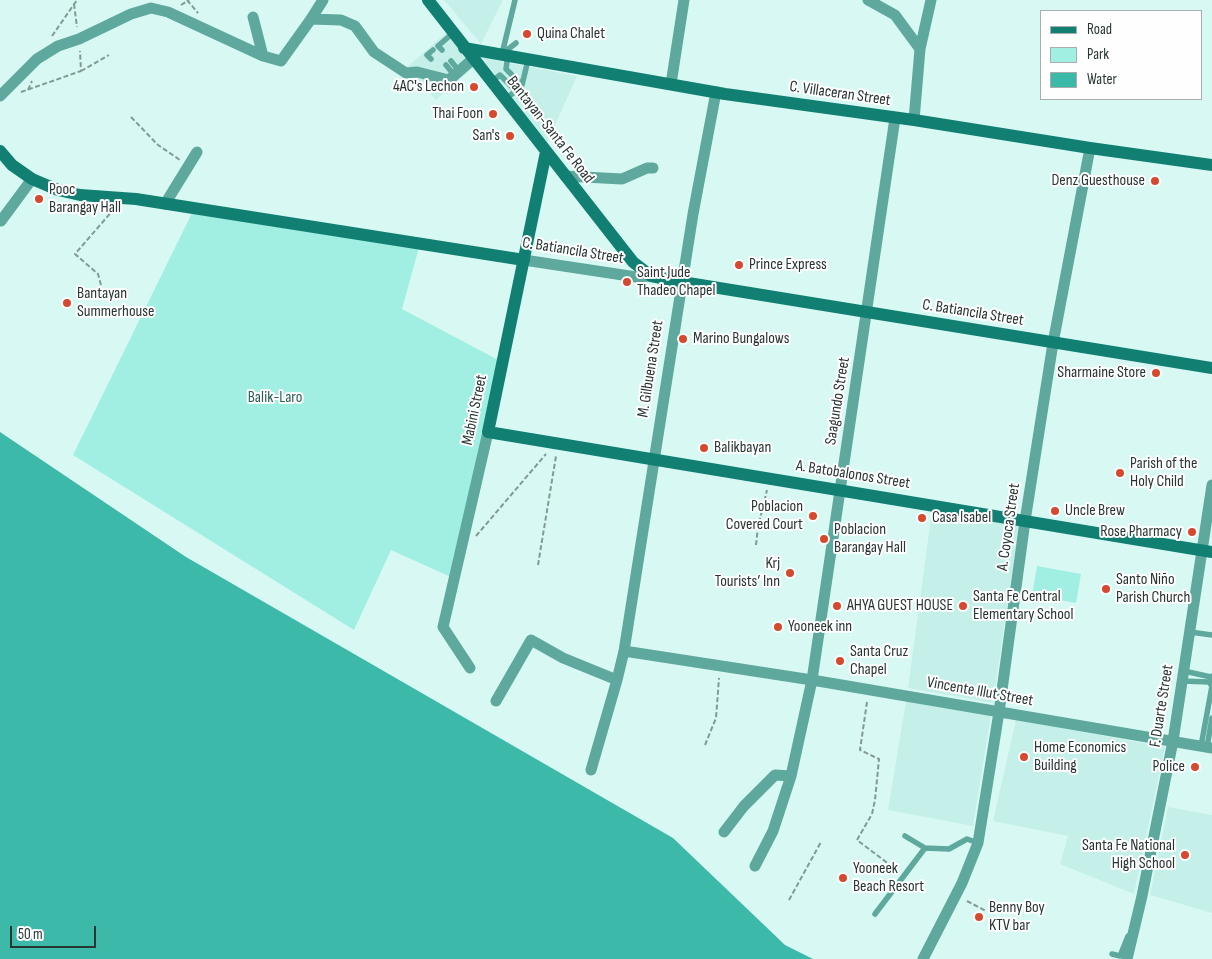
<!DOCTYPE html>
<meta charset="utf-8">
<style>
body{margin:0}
#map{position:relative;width:1212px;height:959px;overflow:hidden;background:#d8f9f3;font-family:"Sofia Sans Condensed",sans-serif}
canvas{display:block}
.legend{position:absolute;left:1040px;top:10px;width:162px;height:90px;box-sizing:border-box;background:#fefefe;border:1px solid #a8aead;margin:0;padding:6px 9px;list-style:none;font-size:15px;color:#283533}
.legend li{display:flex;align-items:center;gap:10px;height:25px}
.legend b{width:25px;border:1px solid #a8aead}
.scale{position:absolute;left:10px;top:926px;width:86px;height:22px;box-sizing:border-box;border:2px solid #283533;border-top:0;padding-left:6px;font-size:15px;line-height:18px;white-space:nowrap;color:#283533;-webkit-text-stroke:4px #fefefe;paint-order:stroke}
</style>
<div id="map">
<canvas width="1212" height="959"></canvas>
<ul class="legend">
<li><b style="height:6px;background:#118073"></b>Road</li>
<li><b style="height:14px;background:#a0efe2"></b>Park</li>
<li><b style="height:14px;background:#3db9a9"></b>Water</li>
</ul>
<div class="scale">50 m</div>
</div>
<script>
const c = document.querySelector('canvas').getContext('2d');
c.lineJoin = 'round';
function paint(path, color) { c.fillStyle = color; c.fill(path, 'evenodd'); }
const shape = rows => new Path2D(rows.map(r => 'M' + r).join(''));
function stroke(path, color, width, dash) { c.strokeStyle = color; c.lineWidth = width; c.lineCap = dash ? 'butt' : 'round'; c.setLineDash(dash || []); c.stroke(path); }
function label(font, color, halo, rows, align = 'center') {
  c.font = font + ' "Sofia Sans Condensed",sans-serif'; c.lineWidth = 4; c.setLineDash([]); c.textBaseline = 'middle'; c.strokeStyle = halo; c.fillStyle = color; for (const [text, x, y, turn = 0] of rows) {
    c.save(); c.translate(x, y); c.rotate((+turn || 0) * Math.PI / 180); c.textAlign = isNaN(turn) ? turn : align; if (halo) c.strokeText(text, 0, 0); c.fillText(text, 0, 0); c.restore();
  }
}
paint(shape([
 [444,0,503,0,481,44],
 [446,33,475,66,436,100,407,67],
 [483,58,577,76,547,143],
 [932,510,1019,525,993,703,908,688],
 [906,701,991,715,973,826,888,810],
 [1016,720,1165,747,1134,894,1060,864,1068,836,993,821],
 [1168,807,1212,815,1212,913,1150,895]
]), '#c5f0e9');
paint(shape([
 [194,209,420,244,402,309,502,362,453,578,391,550,354,630,73,455],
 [1037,566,1081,574,1076,603,1032,595]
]), '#a0efe2');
paint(shape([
 [0,432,186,557,673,838,785,945,813,959,0,959]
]), '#3db9a9');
stroke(shape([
 [187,0,198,13],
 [74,4,77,27],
 [181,5,189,0],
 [52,36,77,0],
 [81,71,109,55],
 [28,90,32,81],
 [21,92,81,71,80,51],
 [131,117,158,145,180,160],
 [101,285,98,274,75,254,114,209],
 [476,536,546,454],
 [756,545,758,527,767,490],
 [538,565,556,456],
 [867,702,860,750,879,759,875,800,872,814,857,840,898,871],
 [705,745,716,718,719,678],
 [789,900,821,842],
 [967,901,986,911]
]), '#829995', 2, [5, 2.5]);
stroke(shape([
 [515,0,502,54,516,43],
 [442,50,438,46,453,33],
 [508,55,506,69,522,85,528,60],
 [431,59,427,55,433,50],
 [451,61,459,71],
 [446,65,454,75],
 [491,82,500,75,516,91,505,99],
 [1190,632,1212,635],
 [1184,671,1211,677],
 [1182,681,1209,682],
 [1201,746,1212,686,1209,682,1212,676],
 [1207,747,1212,718],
 [905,836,925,848,949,849,967,839,978,843],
 [875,914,925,848],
 [1112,954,1120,956,1128,936]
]), '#5ea89d', 5.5);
stroke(shape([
 [868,0,895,15,920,49],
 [253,17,263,56],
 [311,19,341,20,355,26,374,52,406,73,417,72,449,80,473,59],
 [671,84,684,0],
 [0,96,37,59,58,46,79,39,131,14,151,8,168,12,263,56,281,61,311,19,323,0],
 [914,120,920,49,931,0],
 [565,176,622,179,647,168,653,168],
 [165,204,197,152],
 [1,221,32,179],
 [524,260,636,277,651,276],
 [624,651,812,680,1212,748],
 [470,668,443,627,488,432],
 [496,701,531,640,563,658,617,680],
 [591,770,617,680,624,651,693,214,716,92],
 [724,832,744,806,775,775,791,776],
 [755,866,773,831,791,776,812,680,895,118],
 [923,959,962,883,978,843,999,712,1025,521,1053,343,1090,148],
 [1127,959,1142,896,1173,741,1212,485]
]), '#5ea89d', 11);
stroke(shape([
 [428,0,633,262,651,276,682,282,1212,368],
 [464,48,725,94,914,120,1090,148,1212,165],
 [0,151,12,165,32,179,58,190,80,195,136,199,524,260],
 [546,152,488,432,1212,552]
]), '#118073', 12);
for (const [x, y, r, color] of [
 [527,34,5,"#d54a2f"],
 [474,87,5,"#d54a2f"],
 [493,114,5,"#d54a2f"],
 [510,136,5,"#d54a2f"],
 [1155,181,5,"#d54a2f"],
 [39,199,5,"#d54a2f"],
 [739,265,5,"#d54a2f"],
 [627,282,5,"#d54a2f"],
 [67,303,5,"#d54a2f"],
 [683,339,5,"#d54a2f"],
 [1156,373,5,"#d54a2f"],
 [704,448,5,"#d54a2f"],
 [1120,473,5,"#d54a2f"],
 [1055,511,5,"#d54a2f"],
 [813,516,5,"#d54a2f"],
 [922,518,5,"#d54a2f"],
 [1192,532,5,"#d54a2f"],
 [824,539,5,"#d54a2f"],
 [790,573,5,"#d54a2f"],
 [1106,589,5,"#d54a2f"],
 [837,606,5,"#d54a2f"],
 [963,606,5,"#d54a2f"],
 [778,627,5,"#d54a2f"],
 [840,661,5,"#d54a2f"],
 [1024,757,5,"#d54a2f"],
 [1195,767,5,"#d54a2f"],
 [1185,855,5,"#d54a2f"],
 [843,878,5,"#d54a2f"],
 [979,917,5,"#d54a2f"]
]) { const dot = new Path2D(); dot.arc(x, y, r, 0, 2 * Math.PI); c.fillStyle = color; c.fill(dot); stroke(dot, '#fefefe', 2); }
label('16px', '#283533', '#fefefe', [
 ["Quina Chalet",537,34],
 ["4AC's Lechon",464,87,"right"],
 ["Thai Foon",483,114,"right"],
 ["San's",500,136,"right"],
 ["Denz Guesthouse",1145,181,"right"],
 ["Pooc",49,190],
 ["Barangay Hall",49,208],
 ["Prince Express",749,265],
 ["Saint Jude",637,273],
 ["Thadeo Chapel",637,291],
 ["Bantayan",77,294],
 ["Summerhouse",77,312],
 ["Marino Bungalows",693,339],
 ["Sharmaine Store",1146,373,"right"],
 ["Balikbayan",714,448],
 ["Parish of the",1130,464],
 ["Holy Child",1130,482],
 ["Poblacion",803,507,"right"],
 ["Covered Court",803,525,"right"],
 ["Uncle Brew",1065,511],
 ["Casa Isabel",932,518],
 ["Poblacion",834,530],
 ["Barangay Hall",834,548],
 ["Rose Pharmacy",1182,532,"right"],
 ["Krj",780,564,"right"],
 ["Tourists’ Inn",780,582,"right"],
 ["Santo Niño",1116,580],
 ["Parish Church",1116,598],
 ["Santa Fe Central",973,597],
 ["Elementary School",973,615],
 ["AHYA GUEST HOUSE",847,606],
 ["Yooneek inn",788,627],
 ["Santa Cruz",850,652],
 ["Chapel",850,670],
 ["Home Economics",1034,748],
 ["Building",1034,766],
 ["Police",1185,767,"right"],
 ["Santa Fe National",1175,846,"right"],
 ["High School",1175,864,"right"],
 ["Yooneek",853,869],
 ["Beach Resort",853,887],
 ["Benny Boy",989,908],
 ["KTV bar",989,926]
], 'left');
label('16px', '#283533', '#fefefe', [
 ["C. Villaceran Street",840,94,8],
 ["Bantayan-Santa Fe Road",550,130,52],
 ["C. Batiancila Street",573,251,9],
 ["C. Batiancila Street",973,313,9],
 ["M. Gilbuena Street",651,369,-81],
 ["Saagundo Street",838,401,-81],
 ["Mabini Street",475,410,-78],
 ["A. Batobalonos Street",853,475,9],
 ["A. Coyoca Street",1009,527,-82],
 ["Vincente Illut Street",980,692,10],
 ["F. Duarte Street",1162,706,-81]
]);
label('16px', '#295b54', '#fefefe', [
 ["Balik-Laro",275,398]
]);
</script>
